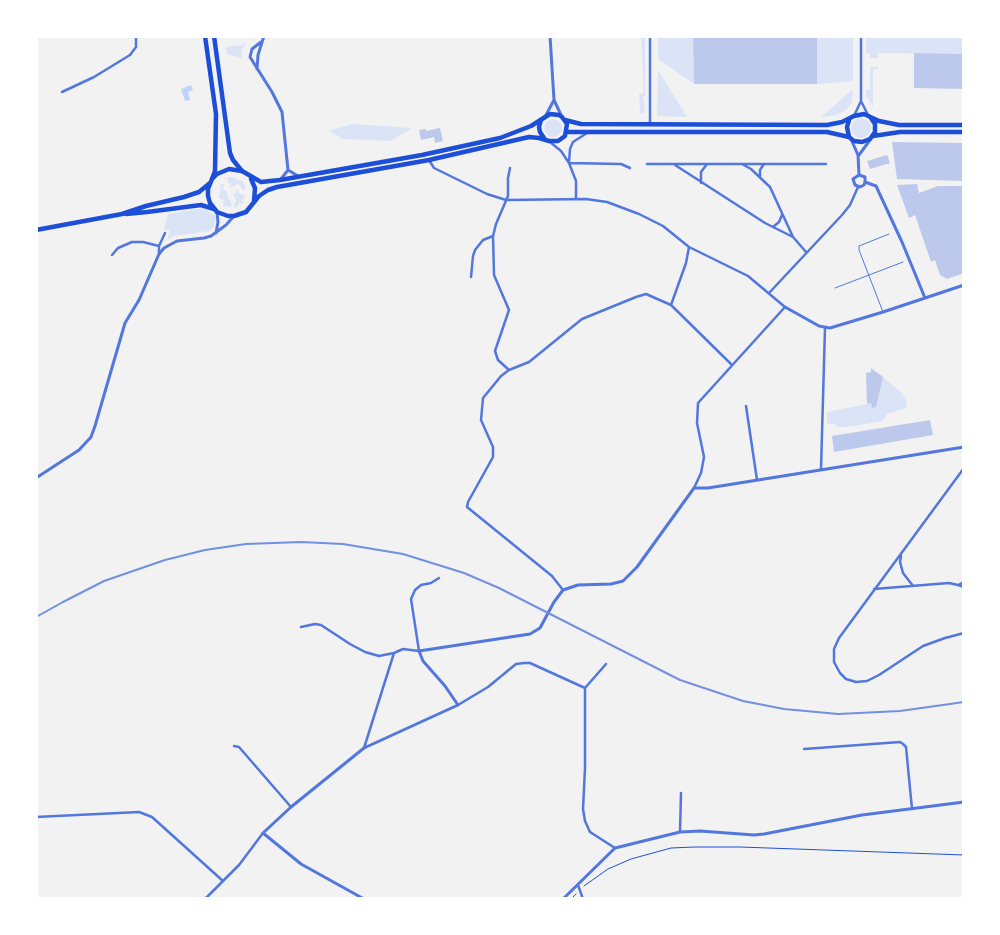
<!DOCTYPE html>
<style>
body{margin:0}
#map{position:relative;width:1000px;height:935px;overflow:hidden;background:#f2f2f2;font-family:Ubuntu,sans-serif}
canvas{display:block}
.frame{position:absolute;inset:0;border:38px solid #fff;pointer-events:none}
</style>
<div id="map">
<canvas width="1000" height="935"></canvas>
<div class="frame"></div>
</div>
<script>
const c = document.querySelector('canvas').getContext('2d');
c.lineJoin = 'round';
function paint(path, color) { c.fillStyle = color; c.fill(path, 'evenodd'); }
const shape = rows => new Path2D(rows.map(r => 'M' + r).join(''));
function stroke(path, color, width, dash) { c.strokeStyle = color; c.lineWidth = width; c.lineCap = dash ? 'butt' : 'round'; c.setLineDash(dash || []); c.stroke(path); }
paint(shape([
 [641,36,645,36,645,96,643,96,645,108,644,113,640,114,639,94,644,93],
 [658,36,693,36,694,84,658,59],
 [817,36,853,36,853,81,817,84],
 [866,36,941,36,964,39,964,54,878,53,878,58,870,58,870,53,866,53],
 [246,42,241,51,242,58,227,54,226,47,241,45],
 [870,67,878,67,878,69,873,69,873,106,872,106,868,98,866,97,866,90,870,90],
 [658,70,687,117,657,116],
 [853,89,852,103,845,111,835,115,821,117],
 '851 128a10 10 0 1 1 20 0a10 10 0 1 1-20 0Z',
 '544 128a9 9 0 1 1 18 0a9 9 0 1 1-18 0Z',
 [352,124,412,128,390,141,343,139,329,131],
 [229,177,235,177,236,180,242,181,245,185,245,190,243,190,239,184,229,188,231,184,228,183,228,179,223,180],
 [221,184,224,184,223,189,227,192,227,197,232,204,231,207,223,206,224,200,219,198],
 [237,189,240,194,244,195,245,197,242,200,244,203,239,203,236,208,234,206,236,201,233,194,236,193],
 [203,208,216,216,214,227,209,231,174,236,167,240,170,231,164,229,168,214],
 [883,377,901,392,907,402,906,408,887,414,883,421,847,427,836,427,836,424,827,424,827,412,877,402]
]), '#dbe4f7');
paint(shape([
 [191,85,193,90,188,92,190,100,185,101,181,89]
]), '#bfd3fe');
paint(shape([
 [693,36,817,36,817,84,694,84],
 [914,53,964,54,964,89,914,88],
 [440,128,443,141,435,143,434,137,421,140,419,130,426,129,426,131],
 [892,142,964,143,964,181,897,179],
 [887,155,890,163,870,169,867,161],
 [917,184,919,193,938,186,964,186,964,273,947,279,940,275,935,260,931,262,915,215,909,218,897,185],
 [871,368,883,377,876,407,872,408,871,403,867,404,866,373,871,372],
 [930,420,933,435,834,452,832,436]
]), '#bdc9ec');
stroke(shape([
 [584,886,608,869,631,859,671,848,695,847,740,847,964,855],
 [571,899,576,894]
]), '#1d4ed8', 1);
stroke(shape([
 [835,288,903,262],
 [883,312,859,250,859,246,889,234]
]), '#5277de', 1);
stroke(shape([
 [62,92,94,77,130,55,136,47,136,36],
 [861,101,868,115],
 [854,116,861,101,861,36],
 [650,124,650,36],
 [550,142,561,151,569,163,576,181,576,199],
 [429,160,434,168,487,194,506,200,586,199,607,202,639,214,663,226,689,247,748,276,785,307,698,403,697,423,704,457,701,473,694,488],
 [569,162,570,149,573,142,587,133],
 [569,163,621,164,630,168],
 [647,164,826,164],
 [742,164,751,169,770,187,793,237,806,252],
 [675,165,765,223,793,237],
 [760,177,760,170,764,164],
 [701,183,701,172,707,164],
 [773,227,779,222,782,215],
 [159,253,159,246,165,233],
 [112,255,118,248,132,242,143,242,159,246],
 [471,277,473,256,475,250,483,240,493,236],
 [769,293,842,215,850,205,858,187],
 [671,305,686,263,689,247],
 [509,370,498,360,495,351,509,310,494,275,493,236,496,224,508,196,508,178,510,168],
 [746,406,757,480],
 [964,468,839,638,834,649,834,662,840,673,846,679,856,682,867,681,879,675,923,646,945,638,964,633],
 [821,469,825,328],
 [901,556,900,562,903,573,913,586],
 [958,585,964,587],
 [874,589,949,583,958,585,964,582],
 [563,590,552,576,467,507,468,502,493,457,493,447,481,420,483,398,501,376,509,370,529,362,582,319,636,297,646,294,671,305,731,364],
 [301,627,315,624,321,625,350,644,365,652,379,656,394,653,403,649,419,651,411,599,415,590,421,585,431,583,439,578],
 [585,688,585,768,583,809,585,821,590,832,615,848],
 [585,688,606,664],
 [458,705,488,687,516,664,524,663,530,663,585,688],
 [234,746,239,747,291,807],
 [364,748,394,653],
 [804,749,900,742,903,744,906,747,912,809],
 [36,817,139,812,152,817,223,881],
 [680,832,681,793],
 [578,885,583,899],
 [205,899,239,865,263,833]
]), '#5277de', 2.5);
stroke(shape([
 [261,42,252,49,250,57,272,92,282,112,288,170,281,179],
 [257,69,258,55,264,36],
 [554,100,562,117],
 [546,115,554,100,550,36],
 [851,139,858,155,859,175],
 [859,155,870,140],
 [288,170,298,176],
 [859,175,853,179,855,185,860,187,864,185,865,182],
 [859,175,865,177,865,182],
 [865,182,876,186,902,242,925,298],
 [216,233,218,222,217,212],
 [785,307,819,326,830,328,883,312,964,285],
 [36,478,79,450,91,437,95,426,125,323,139,300,159,254,164,248,177,241,204,238,211,236,226,225,234,216],
 [364,899,301,864,263,833,291,807,364,748,458,705,445,686,423,661,419,651,530,634,540,628,554,602,563,590,578,585,611,584,623,581,637,567,694,488,708,488,964,447],
 [563,899,615,848,680,832,700,831,754,835,764,834,862,815,964,802]
]), '#5277de', 3);
stroke(shape([
 [550,114,559,115,562,117,567,124,565,136,558,141,549,141,539,138,529,137,429,160,277,187,268,190,259,196,246,212,234,216,228,216,217,212,210,203,208,196,208,189,212,179,217,174,229,169,242,171,261,182,280,180,422,155,500,138,531,126,550,114],
 [541,120,539,127,540,132,544,138],
 [565,120,581,124,827,125,842,122,854,116,864,114,879,121,899,125,964,125],
 [849,120,847,127,849,137,854,141,862,142,870,139,875,132,875,124,871,118],
 [566,132,827,132,849,137],
 [873,136,900,132,964,132],
 [251,179,255,188,254,201],
 [126,214,147,212,201,205,214,209],
 [36,230,122,214,146,206,184,197,199,192,210,183]
]), '#1d4ed8', 4.5);
stroke(shape([
 [205,36,216,114,215,171,212,179],
 [214,36,230,153,233,160,242,171]
]), '#1d4ed8', 4.5);
stroke(shape([
 [36,617,63,602,104,581,165,560,205,550,246,544,301,542,343,544,403,554,464,573,499,588,680,680,743,701,784,709,838,714,900,711,964,702]
]), '#7290e2', 2);
</script>
